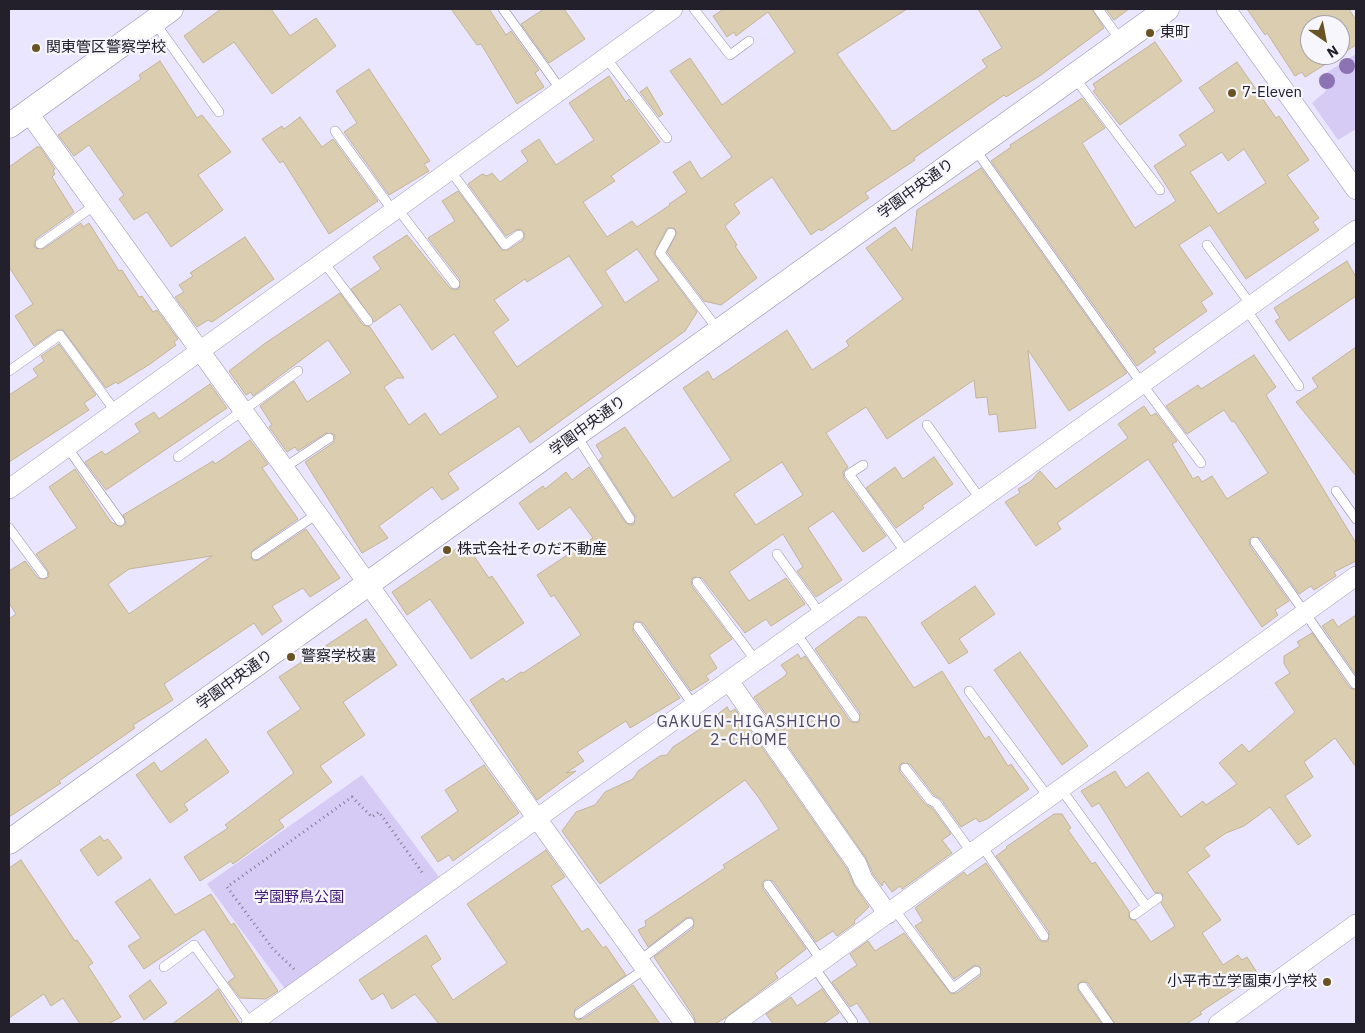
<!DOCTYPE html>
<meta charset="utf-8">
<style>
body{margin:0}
#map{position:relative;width:1365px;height:1033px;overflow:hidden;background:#ebe6ff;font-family:"IBM Plex Sans",sans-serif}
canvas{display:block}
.frame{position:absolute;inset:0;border:10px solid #23202c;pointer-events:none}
.north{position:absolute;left:1300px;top:15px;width:50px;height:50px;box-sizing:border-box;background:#f7f6fc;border:1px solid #a2a0a9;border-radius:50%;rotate:147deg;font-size:14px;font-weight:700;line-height:20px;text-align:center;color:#23202c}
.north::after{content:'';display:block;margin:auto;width:18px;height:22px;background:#695322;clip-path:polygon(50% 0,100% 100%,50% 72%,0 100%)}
</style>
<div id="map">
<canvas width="1365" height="1033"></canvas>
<div class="frame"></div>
<div class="north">N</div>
</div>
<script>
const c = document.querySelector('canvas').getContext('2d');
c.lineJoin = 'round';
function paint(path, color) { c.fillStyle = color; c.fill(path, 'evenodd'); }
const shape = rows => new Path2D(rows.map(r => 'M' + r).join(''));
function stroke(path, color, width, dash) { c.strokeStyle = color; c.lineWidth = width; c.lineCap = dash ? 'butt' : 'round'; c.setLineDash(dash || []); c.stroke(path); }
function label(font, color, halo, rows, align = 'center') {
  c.font = font + ' "IBM Plex Sans","Noto Sans JP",sans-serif'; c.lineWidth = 4.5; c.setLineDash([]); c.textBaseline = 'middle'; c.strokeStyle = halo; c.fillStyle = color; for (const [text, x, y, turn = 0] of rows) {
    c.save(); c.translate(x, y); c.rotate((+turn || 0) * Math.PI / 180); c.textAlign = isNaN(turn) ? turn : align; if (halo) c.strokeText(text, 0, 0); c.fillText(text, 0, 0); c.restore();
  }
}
paint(shape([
 [1356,54,1356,129,1338,140,1312,103,1326,91,1318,78],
 [362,775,439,877,285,989,207,884]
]), '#d5cbf5');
const building = shape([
 [221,9,271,9,290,36,316,18,336,46,272,94,234,42,203,63,184,36,221,9],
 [451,9,489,9,506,35,511,31,539,70,535,73,544,87,517,104,481,44,477,45,451,9],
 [544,9,564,9,585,39,549,63,521,24,544,9],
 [724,9,907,9,837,54,892,131,896,130,987,67,982,60,1002,48,978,9,1092,9,1104,28,1041,75,1006,97,1004,95,914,158,915,160,865,193,869,198,821,231,819,229,811,235,772,177,734,204,740,213,725,226,737,245,735,246,757,278,721,305,704,301,667,252,677,233,674,228,667,228,654,254,697,312,685,331,530,443,519,426,448,473,459,489,442,500,432,487,379,526,388,538,362,553,305,462,333,443,335,438,334,434,326,433,298,451,295,447,287,452,269,427,272,425,260,406,294,381,307,402,351,373,328,340,253,396,251,392,246,395,229,371,264,344,340,293,363,325,370,327,404,378,397,378,384,387,409,425,425,413,440,435,498,397,454,334,432,350,400,304,374,322,351,289,381,269,373,257,407,235,450,288,455,290,459,289,460,280,428,238,455,221,442,201,458,191,502,250,508,250,523,240,525,234,521,229,516,230,506,236,468,184,482,174,487,176,492,173,500,182,528,161,521,151,539,139,556,165,594,140,569,103,609,76,626,102,629,99,660,142,611,176,615,181,583,202,607,237,632,221,637,227,670,205,669,204,687,192,673,172,690,161,701,179,732,157,670,71,690,58,722,105,795,52,768,12,736,36,734,32,727,37,713,16,724,9],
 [637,249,659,280,625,303,605,271,637,249],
 [569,256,603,306,517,367,493,332,509,320,494,300,525,279,527,282,569,256],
 [1106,9,1129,9,1114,20,1106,9],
 [1247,9,1349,9,1356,20,1356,45,1305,77,1302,72,1295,76,1267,33,1265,35,1247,9],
 [1310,25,1340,25,1340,55,1310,55,1310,25],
 [1155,42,1182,81,1120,125,1093,91,1096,89,1093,84,1155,42],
 [160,61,197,118,202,115,231,152,198,175,223,210,171,247,147,212,134,220,119,199,124,195,89,145,74,156,58,135,141,79,139,75,160,61],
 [1237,62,1276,118,1279,116,1309,160,1287,175,1319,218,1313,222,1319,230,1246,279,1210,225,1179,245,1213,294,1201,302,1207,311,1153,349,1156,352,1137,366,991,161,1011,147,1010,145,1082,98,1105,128,1082,143,1135,228,1176,201,1154,166,1186,145,1179,135,1215,111,1199,88,1237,62],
 [1244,149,1266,183,1218,214,1190,172,1222,152,1228,161,1244,149],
 [369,69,430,161,424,164,429,171,389,195,344,132,357,123,336,91,369,69],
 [647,87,663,114,659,117,640,92,647,87],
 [300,117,322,147,333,139,378,201,329,234,283,161,280,163,262,139,282,126,284,129,300,117],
 [37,147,40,147,55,169,53,171,55,174,52,177,74,212,36,239,34,244,35,248,43,249,81,223,83,227,89,223,119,271,122,270,139,297,142,296,153,312,157,310,178,339,174,342,176,345,150,364,118,384,116,382,106,388,63,330,57,330,34,346,15,316,33,304,9,267,9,167,37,147],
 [981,168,1127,373,1069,411,1028,350,1036,428,999,432,997,414,989,415,987,397,976,398,974,380,887,439,866,407,826,433,848,467,843,472,844,478,886,536,863,552,833,511,808,528,842,580,816,597,797,571,803,567,783,534,729,572,749,601,786,578,805,604,771,626,766,619,745,633,702,578,694,577,691,580,692,586,732,639,709,655,717,668,706,676,709,680,691,691,643,623,638,621,634,622,633,631,680,698,630,728,626,721,577,752,584,761,566,773,576,771,537,800,470,700,503,678,506,682,521,672,523,673,581,635,554,595,551,597,537,575,593,538,570,507,538,530,519,503,543,486,545,489,566,472,572,480,589,467,625,522,630,525,634,524,635,516,599,460,603,457,596,445,625,427,673,498,731,460,683,388,708,371,713,380,787,330,812,370,849,346,846,341,903,299,866,248,895,227,912,251,917,210,981,168],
 [782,462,803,495,756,525,734,494,782,462],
 [245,237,274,279,212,322,208,320,197,327,175,297,184,292,179,285,193,276,190,273,245,237],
 [1347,261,1356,277,1356,296,1289,341,1275,321,1280,318,1274,308,1347,261],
 [59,344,96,395,84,403,89,410,9,462,9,395,38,376,33,369,44,361,41,356,59,344],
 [1356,347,1356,476,1296,402,1318,387,1312,378,1356,347],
 [1254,355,1276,387,1266,395,1356,543,1356,561,1334,572,1336,576,1314,590,1311,586,1299,594,1260,538,1252,537,1249,540,1250,546,1289,601,1275,610,1278,615,1262,627,1148,459,1057,523,1061,529,1036,546,1005,502,1020,493,1018,489,1031,481,1040,471,1056,489,1128,438,1118,424,1144,406,1151,416,1156,413,1177,441,1172,444,1193,479,1198,476,1202,482,1212,476,1227,499,1268,473,1234,421,1232,422,1224,410,1187,434,1166,406,1198,385,1201,389,1254,355],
 [210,384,227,408,106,490,85,462,102,451,105,455,140,432,135,424,154,412,159,419,210,384],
 [250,440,268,464,262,468,298,519,253,550,251,558,254,561,259,560,306,529,340,578,310,597,303,588,272,606,282,621,262,635,254,623,164,684,173,700,133,725,135,728,59,781,61,783,9,817,9,619,16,614,9,603,9,571,25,561,38,578,46,579,49,576,48,571,36,554,77,528,49,487,75,469,111,522,121,527,126,523,123,515,213,461,215,464,250,440],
 [212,556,129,614,108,584,129,569,212,556],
 [934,457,953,484,922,506,924,508,896,528,866,488,895,467,903,479,934,457],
 [465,543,489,578,492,576,524,623,471,659,430,599,407,615,392,592,465,543],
 [975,586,995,614,959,639,968,652,949,664,921,623,975,586],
 [1356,615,1356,675,1322,626,1333,619,1338,627,1356,615],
 [858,617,866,617,914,688,942,671,985,739,989,736,1008,766,1011,764,1029,789,987,819,979,822,976,818,961,827,941,799,934,795,910,764,902,763,899,766,900,772,925,804,932,808,951,834,942,840,952,853,902,889,900,886,892,892,884,881,882,886,873,874,866,858,754,697,785,676,787,673,781,665,798,654,801,659,805,656,850,721,855,723,859,722,860,713,815,649,858,617],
 [366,619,397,665,343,702,365,735,320,766,332,782,279,820,284,827,233,864,231,861,200,881,184,857,228,828,225,825,294,773,267,732,301,709,279,677,366,619],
 [1312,633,1350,688,1356,690,1356,767,1335,738,1304,762,1313,777,1285,796,1311,836,1298,845,1270,807,1244,826,1226,833,1204,848,1210,856,1187,872,1221,920,1202,933,1223,965,1238,955,1242,960,1247,957,1258,974,1200,1012,1202,1014,1186,1024,1115,1024,1088,983,1083,981,1078,984,1078,990,1102,1024,871,1024,857,1003,850,1007,832,982,857,965,850,954,868,941,875,951,904,933,951,994,957,993,980,976,981,968,975,965,954,979,915,926,923,921,915,908,964,872,967,876,986,863,1039,940,1044,942,1048,941,1049,932,996,856,1007,848,1006,847,1054,814,1062,814,1071,828,1068,830,1092,864,1095,862,1129,911,1129,918,1136,921,1151,942,1175,926,1161,903,1163,895,1160,892,1155,893,1099,803,1092,807,1081,791,1115,771,1126,788,1148,772,1181,817,1203,801,1206,805,1237,784,1219,763,1242,744,1249,752,1295,712,1275,683,1290,673,1284,664,1284,656,1300,646,1297,642,1312,633],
 [1020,652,1088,746,1062,765,994,670,1020,652],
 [727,707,730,712,735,709,847,869,854,885,869,907,854,921,855,923,837,936,833,931,816,942,773,881,765,880,762,883,763,889,806,949,775,973,778,978,725,1018,715,1024,696,1024,694,1017,654,957,693,928,694,920,691,917,686,918,648,947,638,930,646,926,645,921,725,868,723,865,779,829,759,798,745,780,600,884,562,831,576,812,595,805,605,792,633,779,638,771,660,756,667,755,673,747,706,725,705,724,727,707],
 [206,739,229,772,184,804,188,810,170,823,136,775,154,762,161,772,206,739],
 [484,765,519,813,453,861,449,855,438,862,421,837,458,811,445,790,484,765],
 [100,836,104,841,108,839,122,858,98,876,80,850,100,836],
 [546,850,565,877,551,886,582,932,588,928,603,948,606,946,626,975,575,1009,574,1017,577,1020,583,1019,633,985,660,1024,439,1024,415,994,392,1009,383,993,372,1000,359,980,426,935,441,959,431,966,453,1000,507,963,467,904,546,850],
 [21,860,75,941,77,940,93,963,88,966,121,1017,108,1024,80,1024,63,998,51,1006,44,994,9,1018,9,868,21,860],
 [150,879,175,915,211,894,231,925,234,923,278,991,266,999,240,998,228,982,235,977,204,929,144,969,128,946,141,938,115,902,150,879],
 [150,980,167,1003,144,1020,129,996,150,980],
 [218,989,240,1024,172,1024,210,996,218,989],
 [822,989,839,1013,823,1024,773,1024,766,1014,791,997,797,1006,822,989]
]);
paint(building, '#dbcdaf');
stroke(building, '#c2b497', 1);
const service = shape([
 [503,9,561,90],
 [694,9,730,55,749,41],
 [1098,9,1121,41],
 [155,23,219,112],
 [606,58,667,138],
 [1074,77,1160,190],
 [335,131,393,211],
 [975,149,1142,384,1201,463],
 [450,170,505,245,519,235],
 [397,208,455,284],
 [671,233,660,253,719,331],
 [40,244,95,205],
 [1207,245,1251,305],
 [323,261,368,321],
 [1246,309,1299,386],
 [9,371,60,335,115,411],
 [927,425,981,500],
 [576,435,630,519],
 [67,447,120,521],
 [178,457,298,371],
 [863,465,849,474,906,553],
 [284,468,329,438],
 [1336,491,1356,519],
 [9,528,43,574],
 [1255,542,1355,684],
 [777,554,821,615],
 [256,555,317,514],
 [697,582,756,661],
 [638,627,694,706],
 [796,633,855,717],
 [969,691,1049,798],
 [905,768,930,800,936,803,972,853],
 [1061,789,1146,906],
 [982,846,1044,936],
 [768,885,822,961],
 [894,909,953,988,976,971],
 [1134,915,1158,898],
 [639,961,689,923],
 [164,967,194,945,251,1024],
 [814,967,853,1022],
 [1083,987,1109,1024],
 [579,1014,645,969]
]);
const minor = shape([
 [1226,9,1356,190],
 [28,112,685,1024],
 [9,489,673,9],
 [729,681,857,864,863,879,888,914],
 [251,1024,1356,230],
 [734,1024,1356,576],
 [1218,1024,1356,924]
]);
const tertiary = shape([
 [9,126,171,9],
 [9,842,1167,9]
]);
stroke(service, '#928ca8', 10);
stroke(minor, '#928ca8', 20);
stroke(tertiary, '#928ca8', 25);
stroke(shape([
 [294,969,273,949,227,887,352,797,372,817,379,812,424,875]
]), '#7f7b8d', 3, [1, 4]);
stroke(service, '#fff', 9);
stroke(minor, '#fff', 19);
stroke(tertiary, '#fff', 24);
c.fillStyle = '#8c74b4';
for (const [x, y] of [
 [1347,66],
 [1327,81]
]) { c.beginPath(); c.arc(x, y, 8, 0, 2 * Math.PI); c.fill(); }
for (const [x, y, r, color] of [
 [1150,33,5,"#695322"],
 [36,48,5,"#695322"],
 [1232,93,5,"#695322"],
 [447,550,5,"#695322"],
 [291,657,5,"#695322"],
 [1327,982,5,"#695322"]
]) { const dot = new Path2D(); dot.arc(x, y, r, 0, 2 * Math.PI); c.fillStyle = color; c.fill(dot); stroke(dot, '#f7f6fc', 2); }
label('15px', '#23202c', '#f7f6fc', [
 ["東町",1160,33],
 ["関東管区警察学校",46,48],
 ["7-Eleven",1242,93],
 ["株式会社そのだ不動産",457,550],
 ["警察学校裏",301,657],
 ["小平市立学園東小学校",1317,982,"right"]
], 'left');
label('15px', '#23202c', '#f7f6fc', [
 ["学園中央通り",916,189,-36],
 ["学園中央通り",588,426,-36],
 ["学園中央通り",235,680,-36]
]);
label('15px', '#3f1776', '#f7f6fc', [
 ["学園野鳥公園",299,898]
]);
c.letterSpacing = '1px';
label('16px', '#4d4760', '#f7f6fc', [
 ["GAKUEN-HIGASHICHO",749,722],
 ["2-CHOME",749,740]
]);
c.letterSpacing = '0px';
</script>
